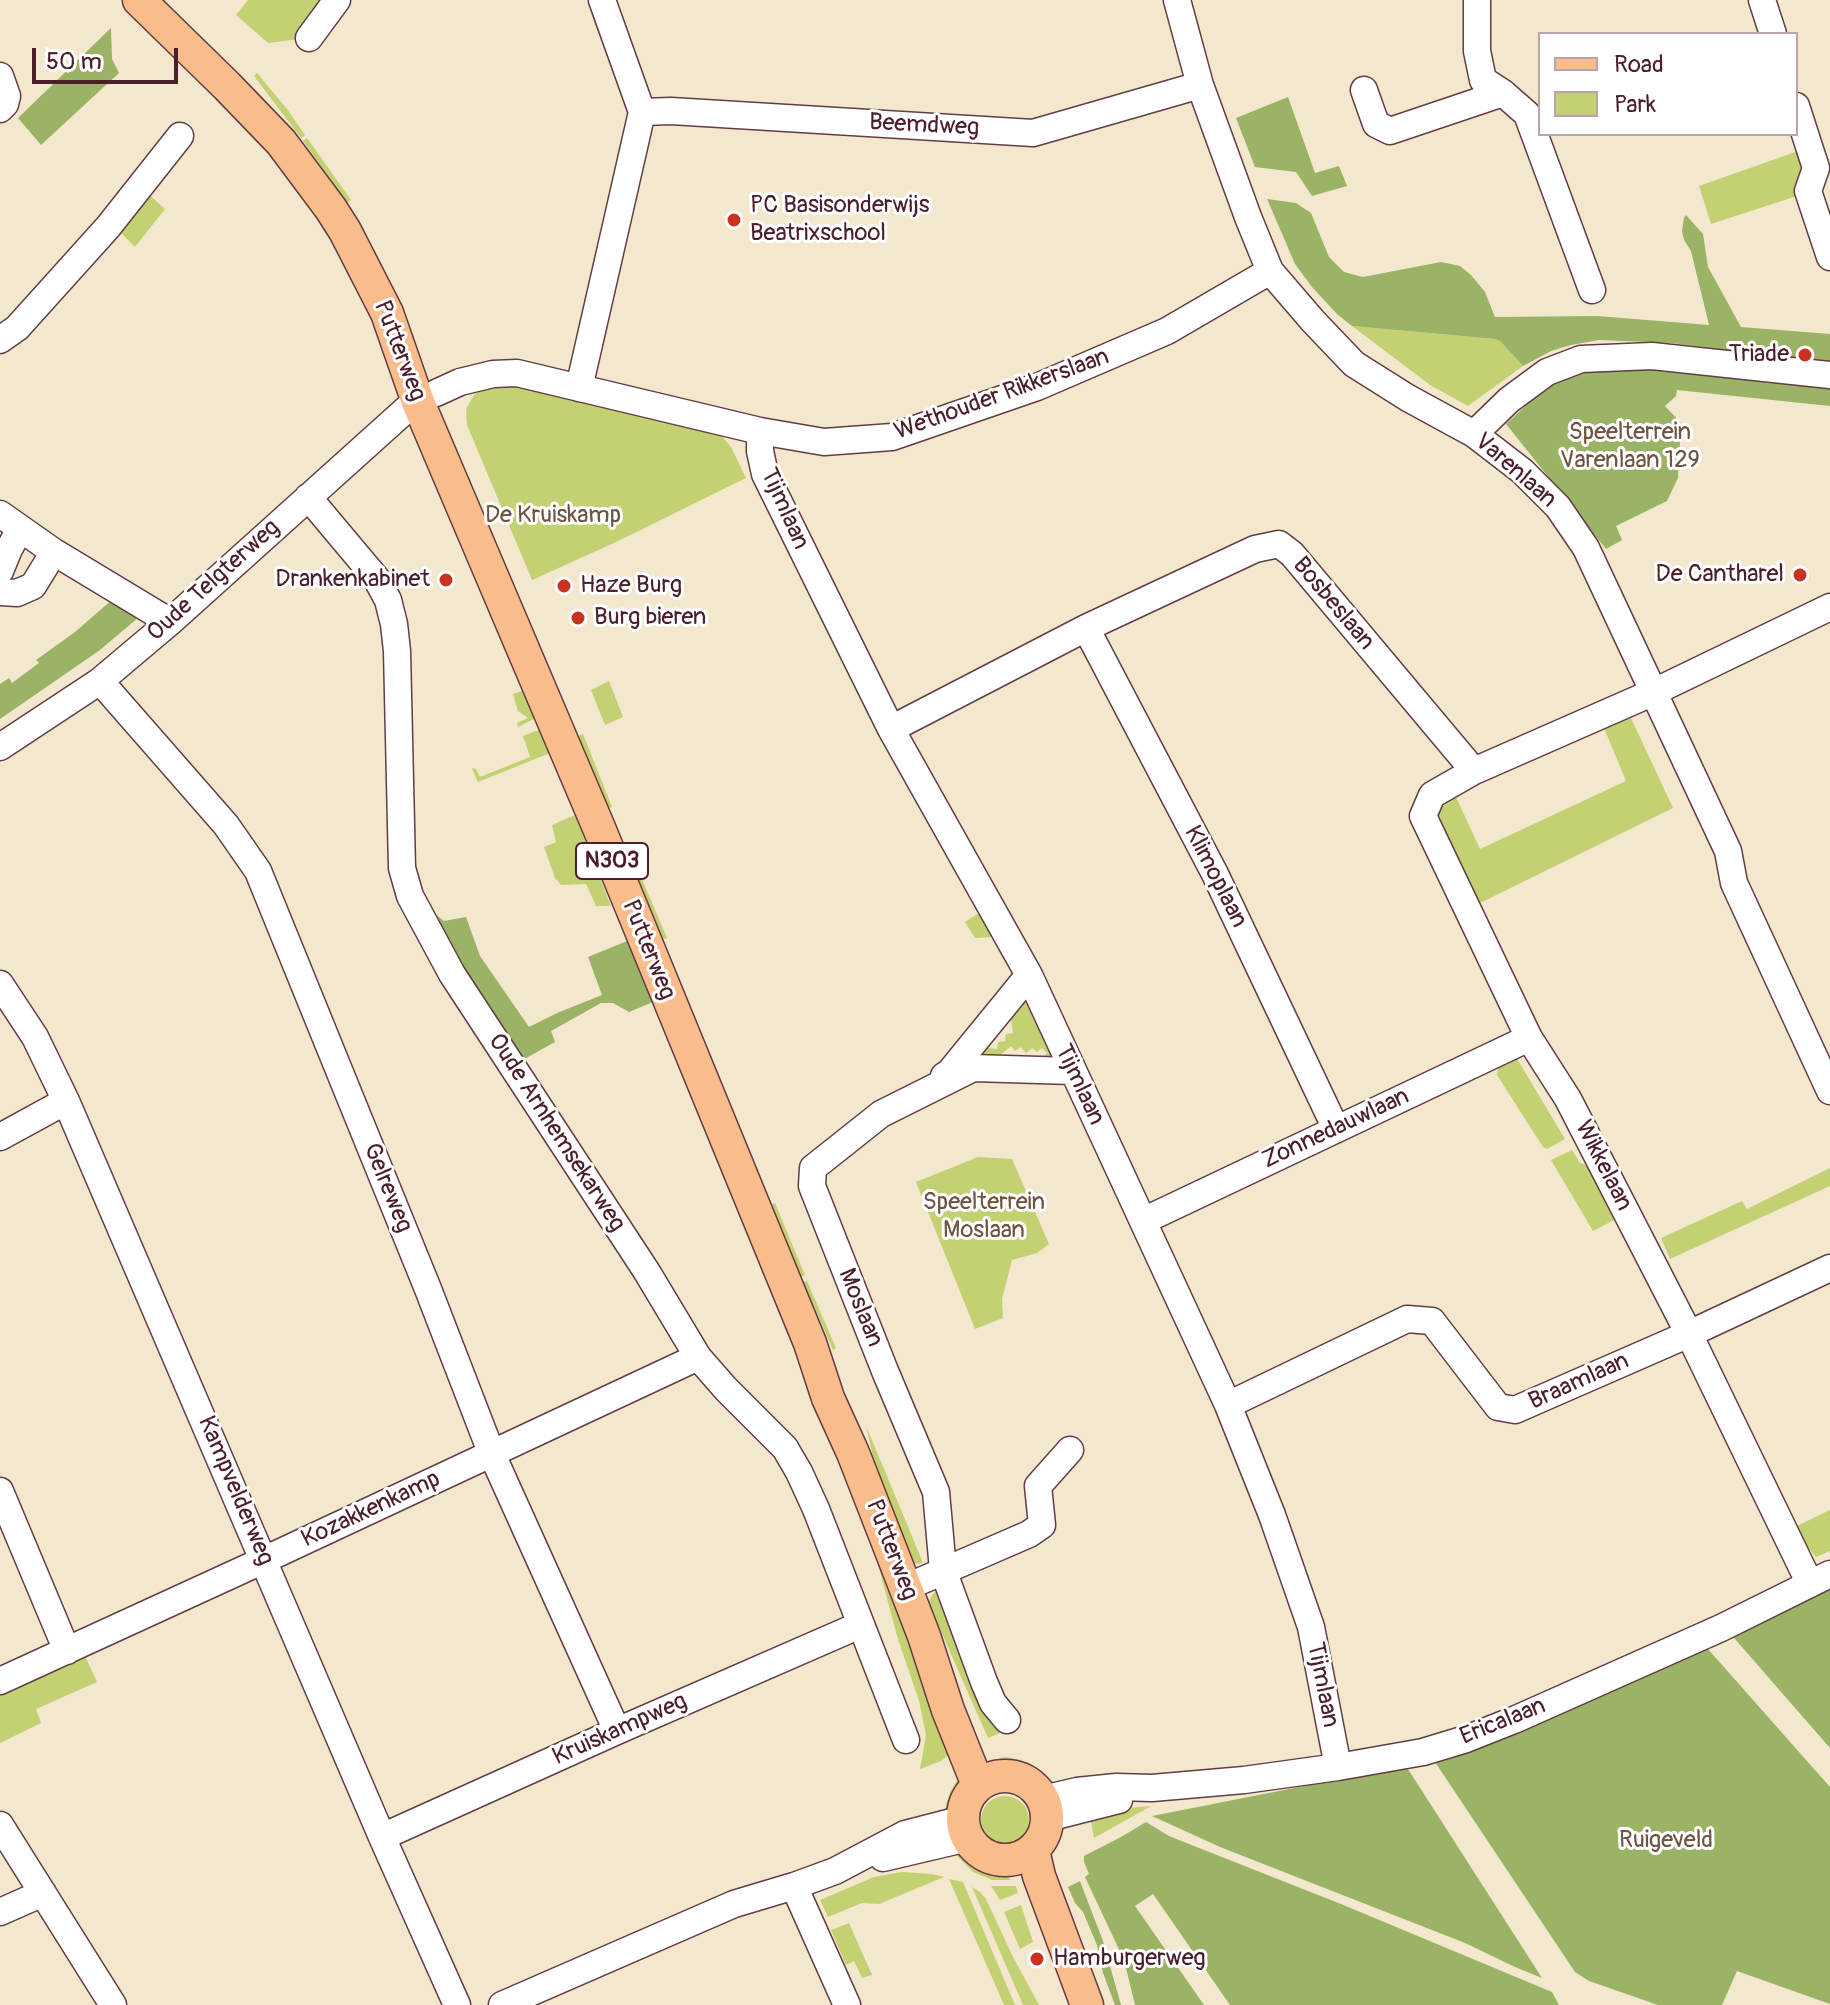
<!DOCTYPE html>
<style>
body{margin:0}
#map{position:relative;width:1830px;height:2005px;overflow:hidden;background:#f3e7ce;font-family:Pangolin,sans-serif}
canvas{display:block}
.legend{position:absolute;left:1538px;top:32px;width:260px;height:104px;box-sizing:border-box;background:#fff;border:2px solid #b7a5aa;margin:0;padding:10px 14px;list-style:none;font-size:24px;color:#4a1f2b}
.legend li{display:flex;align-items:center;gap:16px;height:40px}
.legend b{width:40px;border:2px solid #b7a5aa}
.scale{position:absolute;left:32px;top:48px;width:146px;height:36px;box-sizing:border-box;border:4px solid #4a1f2b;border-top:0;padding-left:10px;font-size:24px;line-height:28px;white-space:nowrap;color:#4a1f2b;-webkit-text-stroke:6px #fff;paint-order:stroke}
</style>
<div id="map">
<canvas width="1830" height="2005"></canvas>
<ul class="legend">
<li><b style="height:10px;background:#f9bc8a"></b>Road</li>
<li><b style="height:22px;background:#c3d173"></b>Park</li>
</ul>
<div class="scale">50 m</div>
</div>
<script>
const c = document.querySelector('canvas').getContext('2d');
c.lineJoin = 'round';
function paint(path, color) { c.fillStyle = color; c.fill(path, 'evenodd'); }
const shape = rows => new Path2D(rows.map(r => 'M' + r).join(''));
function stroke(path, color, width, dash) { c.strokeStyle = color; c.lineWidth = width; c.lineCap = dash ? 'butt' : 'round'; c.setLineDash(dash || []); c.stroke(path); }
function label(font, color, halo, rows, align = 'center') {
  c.font = font + ' Pangolin,sans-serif'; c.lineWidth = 6; c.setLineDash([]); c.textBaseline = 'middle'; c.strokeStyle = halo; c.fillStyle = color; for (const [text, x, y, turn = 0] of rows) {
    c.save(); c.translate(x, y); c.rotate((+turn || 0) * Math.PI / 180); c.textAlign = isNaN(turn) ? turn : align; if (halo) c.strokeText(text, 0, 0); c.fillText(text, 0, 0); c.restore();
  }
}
paint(shape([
 [248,0,331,0,299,39,268,43,236,15],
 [257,73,287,109,305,135,301,138,254,76],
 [307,138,351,200,347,203,303,141],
 [1801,150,1808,170,1800,195,1711,224,1699,186],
 [145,191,165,209,135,247,115,227],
 [1352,326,1495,339,1501,342,1523,366,1468,406,1430,385],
 [503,382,715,428,731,447,746,478,614,543,532,580,467,425,466,409,474,395,488,385],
 [609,681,623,717,605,725,591,690],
 [525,690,536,718,518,727,517,723,528,718,518,711,513,694],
 [1630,716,1673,808,1478,904,1438,814,1440,808,1456,797,1480,849,1626,781,1604,728],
 [541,729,550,753,478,782,472,768,476,769,480,777,530,757,523,736],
 [583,734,612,807,608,808,578,736],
 [575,815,611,906,596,906,586,884,561,885,555,878,544,847,556,842,552,825],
 [638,870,667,938,663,939,635,872],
 [979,913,994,937,975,938,965,922],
 [1020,1003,1026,1003,1031,1006,1054,1059,1037,1063,1047,1053,1042,1048,1037,1052,1032,1048,1026,1053,1021,1047,1015,1051,1011,1046,993,1061,970,1053,987,1036,988,1048,997,1049,998,1042,1005,1041,1006,1034,1013,1033,1010,1013],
 [1516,1057,1565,1139,1547,1149,1543,1147,1497,1075,1498,1068],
 [1572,1150,1580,1163,1589,1166,1616,1219,1593,1231,1551,1160],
 [978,1157,1012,1159,1049,1244,1037,1253,1012,1260,1002,1299,1003,1318,975,1329,916,1182],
 [1830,1168,1830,1186,1670,1259,1661,1238,1742,1201,1747,1209],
 [775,1203,805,1275,801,1277,772,1204],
 [807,1281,836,1348,833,1350,803,1282],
 [866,1426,897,1500,923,1563,914,1564,873,1457],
 [859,1493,956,1749,941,1761,920,1769,926,1735,919,1701,897,1636],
 [1830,1510,1830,1551,1816,1557,1806,1545,1797,1526],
 [935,1591,980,1707,992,1723,1005,1731,988,1738,928,1602],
 [85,1656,97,1682,36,1709,41,1723,0,1743,0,1695],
 [1006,1757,1021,1760,1031,1765,1037,1773,1045,1779,1055,1782,1060,1788,1044,1787,1039,1785,1007,1765,1000,1758],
 [967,1772,967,1787,963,1798,956,1807,945,1817,946,1805,950,1792,956,1782],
 '981 1820a24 24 0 1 1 48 0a24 24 0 1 1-48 0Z',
 [1151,1806,1094,1838,1090,1817,1127,1808],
 [952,1851,964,1852,1000,1868,1011,1880,992,1880,973,1872],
 [902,1872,932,1874,944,1877,879,1904,862,1903,828,1917,820,1900,874,1877],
 [949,1879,963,1882,1015,2005,1004,2005],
 [991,1886,1016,1886,1018,1893,1000,1900],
 [972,1887,980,1892,986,1899,1012,1955,1039,2005,1023,2005],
 [1021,1905,1033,1942,1020,1949,1004,1912],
 [849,1923,872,1975,862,1978,854,1961,846,1965,831,1930]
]), '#c3d173');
paint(shape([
 [111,28,112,59,119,73,41,145,18,118],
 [1288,97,1315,173,1339,166,1347,186,1312,196,1296,172,1255,167,1236,118],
 [1267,199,1296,203,1311,213,1329,257,1344,272,1363,277,1441,262,1460,266,1471,275,1485,292,1495,317,1597,316,1709,325,1691,251,1684,240,1682,231,1684,218,1686,215,1703,234,1708,267,1741,327,1830,334,1830,363,1671,343,1599,340,1571,345,1551,351,1523,366,1501,342,1495,339,1352,326,1337,314,1312,287,1295,264],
 [1610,362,1830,382,1830,406,1677,390,1676,396,1665,406,1681,423,1678,478,1667,501,1616,526,1622,540,1606,549,1506,424,1563,371],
 [113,599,139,617,100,650,0,719,0,684,9,678,12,683,39,663,36,660,75,632],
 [426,907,444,921,466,917,480,956,529,1027,557,1013,602,995,588,957,627,941,653,1002,629,1012,613,1003,601,1003,551,1031,555,1042,517,1063],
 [1830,1585,1830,1748,1728,1631],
 [1707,1648,1830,1787,1830,2004,1737,1971,1722,2005,1658,2005,1589,1981,1575,1972,1435,1762,1443,1761,1497,1742],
 [1406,1766,1542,1978,1515,1967,1465,1943,1220,1847,1152,1816],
 [1146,1822,1169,1836,1194,1846,1341,1904,1552,1992,1559,2005,1230,2005,1153,1894,1135,1906,1204,2005,1135,2005,1124,1960,1085,1877,1089,1874,1084,1862,1084,1856,1121,1837],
 [1080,1881,1103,1941,1121,2005,1115,2005,1103,1973,1097,1945,1083,1912,1075,1903,1068,1887]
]), '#9ab365');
const minor = shape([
 [1177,0,1200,85,1248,217,1270,271,1313,321,1354,364,1408,398,1474,434,1522,471,1558,507,1586,548,1728,851,1734,883,1830,1091],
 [1477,0,1477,51,1483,80,1503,93,1527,114,1592,290],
 [1762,0,1773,34],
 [309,38,337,0],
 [0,76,7,96,5,104,0,109],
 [1364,90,1376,124,1390,131,1503,93],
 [1796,106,1816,168,1808,191,1830,257],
 [642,112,671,111,1033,133,1200,85],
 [0,340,17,328,108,227,180,136],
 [579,388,642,112,602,0],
 [436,393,460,382,493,374,517,373,760,431,824,442,892,437,1037,387,1167,331,1270,271],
 [760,431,760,451,765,474,891,729,1029,975,1228,1405,1272,1515,1311,1627,1338,1767],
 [1474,434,1509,400,1547,372,1581,359,1652,356,1830,375],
 [308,497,376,578,388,600,394,624,397,651,402,868,410,896,452,974,647,1272,698,1357,726,1389,785,1448,799,1472,816,1509,906,1740],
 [0,514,54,552,170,622],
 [0,571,9,549,20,529],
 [0,592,17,593,33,586,54,552],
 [1086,628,1215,874,1336,1129],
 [100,681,226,825,258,871,428,1289,491,1452,617,1731],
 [891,729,1086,628,1255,549,1279,544,1292,554,1474,771,1654,692,1830,607],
 [0,747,100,681,170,622,410,406,418,402],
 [1474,771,1432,795,1423,816,1529,1038,1568,1099,1689,1334,1810,1584],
 [0,984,35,1037,66,1101,382,1837,457,2005],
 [944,1076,949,1073,1029,975],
 [0,1137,66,1101],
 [1143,1221,1529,1038],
 [1228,1405,1407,1319,1432,1321,1498,1407,1515,1410,1689,1334,1830,1268],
 [0,1491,67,1651],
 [916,1583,1029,1534,1042,1525,1038,1486,1070,1450],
 [0,1681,264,1560,698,1357],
 [1007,1720,993,1703,984,1682,943,1570,936,1492,885,1371,812,1186,813,1168,881,1114,973,1068,1072,1071],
 [1043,1799,1077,1791,1116,1787,1152,1788,1244,1780,1338,1767,1423,1752,1466,1739,1514,1720,1721,1628,1830,1574],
 [1048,1818,1119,1800],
 [0,1825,113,2005],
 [382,1837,617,1731,860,1625],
 [883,1858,968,1838],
 [794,1886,847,2005],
 [0,1912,43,1893],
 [502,2005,734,1904,794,1886,835,1871,905,1834,963,1819]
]);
const major = shape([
 [139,0,227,86,281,142,331,209,345,231,387,313,418,402,599,828,810,1343,828,1398,853,1453,899,1571,924,1636,948,1710,978,1785],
 '963 1818a42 42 0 1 1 84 0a42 42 0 1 1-84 0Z',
 [1033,1850,1039,1876,1087,2005]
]);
stroke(minor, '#633d43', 29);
stroke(major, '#633d43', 35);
stroke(minor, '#fff', 26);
stroke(major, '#f9bc8a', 32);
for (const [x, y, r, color] of [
 [734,220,8,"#c8321e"],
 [1805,355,8,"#c8321e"],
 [1800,575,8,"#c8321e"],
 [446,580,8,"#c8321e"],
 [564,586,8,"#c8321e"],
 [578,618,8,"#c8321e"],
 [1037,1959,8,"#c8321e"]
]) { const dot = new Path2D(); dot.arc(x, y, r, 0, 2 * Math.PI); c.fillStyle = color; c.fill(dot); stroke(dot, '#fff', 3); }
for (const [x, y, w] of [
 [612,861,72]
]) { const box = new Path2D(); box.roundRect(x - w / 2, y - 18, w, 36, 6); c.fillStyle = '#fff'; c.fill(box); stroke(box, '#4a1f2b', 2); }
label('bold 22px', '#4a1f2b', null, [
 ["N303",612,861]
]);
label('24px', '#4a1f2b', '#fff', [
 ["Beemdweg",924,126,3],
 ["Putterweg",399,351,69],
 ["Wethouder Rikkerslaan",1002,395,-20],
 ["Varenlaan",1515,471,41],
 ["Tijmlaan",784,509,66],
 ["Oude Telgterweg",214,581,-42],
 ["Bosbeslaan",1333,604,50],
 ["Klimoplaan",1215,877,63],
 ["Putterweg",648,950,68],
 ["Tijmlaan",1079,1085,65],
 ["Zonnedauwlaan",1336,1129,-25],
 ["Oude Arnhemsekarweg",556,1133,57],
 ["Wikkelaan",1603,1166,63],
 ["Gelreweg",387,1188,68],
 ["Moslaan",860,1308,68],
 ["Braamlaan",1579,1382,-24],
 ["Kampvelderweg",235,1491,67],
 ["Kozakkenkamp",371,1510,-25],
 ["Putterweg",891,1550,69],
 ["Tijmlaan",1322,1685,79],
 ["Ericalaan",1503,1722,-22],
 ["Kruiskampweg",620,1730,-24]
]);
label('24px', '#4a1f2b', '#fff', [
 ["PC Basisonderwijs",750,206],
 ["Beatrixschool",750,234],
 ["Triade",1789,355,"right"],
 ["De Cantharel",1784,575,"right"],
 ["Drankenkabinet",430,580,"right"],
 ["Haze Burg",580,586],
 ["Burg bieren",594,618],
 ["Hamburgerweg",1053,1959]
], 'left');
label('24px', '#6e5441', '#fff', [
 ["Speelterrein",1630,433],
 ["Varenlaan 129",1630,461],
 ["De Kruiskamp",553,516],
 ["Speelterrein",984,1203],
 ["Moslaan",984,1231],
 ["Ruigeveld",1666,1841]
]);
</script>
